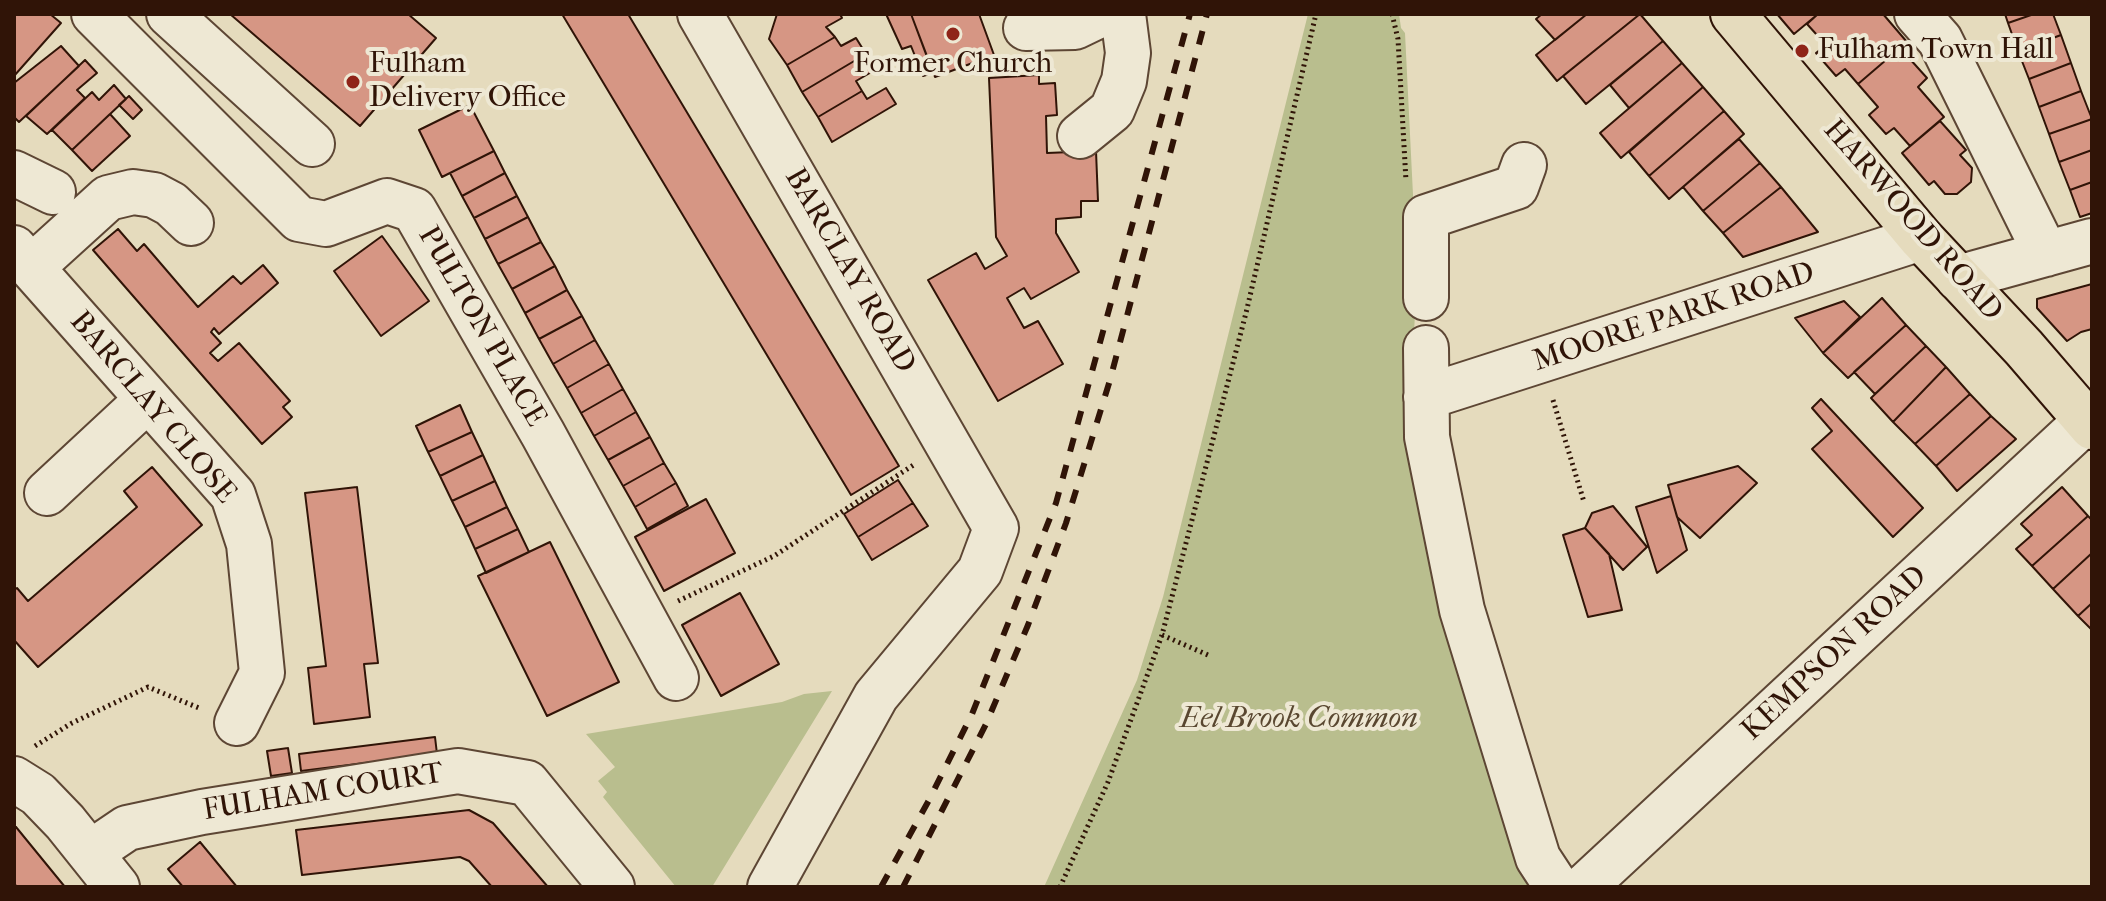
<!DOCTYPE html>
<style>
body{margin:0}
#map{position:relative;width:2106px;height:901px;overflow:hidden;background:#e5dbbd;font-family:"IM FELL French Canon",serif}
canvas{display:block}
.frame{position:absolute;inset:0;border:16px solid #301407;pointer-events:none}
</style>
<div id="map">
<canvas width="2106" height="901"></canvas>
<div class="frame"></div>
</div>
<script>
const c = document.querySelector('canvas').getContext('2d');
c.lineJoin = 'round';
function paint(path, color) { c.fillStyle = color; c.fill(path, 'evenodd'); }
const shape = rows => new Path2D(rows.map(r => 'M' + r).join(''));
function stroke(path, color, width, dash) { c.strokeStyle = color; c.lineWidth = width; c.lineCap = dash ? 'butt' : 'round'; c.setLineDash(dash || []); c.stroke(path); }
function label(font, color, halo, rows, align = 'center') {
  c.font = font + ' "IM FELL French Canon",serif'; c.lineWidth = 8; c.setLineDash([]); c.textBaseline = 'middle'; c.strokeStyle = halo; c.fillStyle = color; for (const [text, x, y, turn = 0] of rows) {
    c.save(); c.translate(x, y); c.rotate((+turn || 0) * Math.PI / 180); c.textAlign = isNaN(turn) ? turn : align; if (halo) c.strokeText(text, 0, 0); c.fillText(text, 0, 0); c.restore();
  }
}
paint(shape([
 [1308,14,1399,14,1401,28,1405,33,1417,276,1408,447,1434,582,1534,887,1044,887,1137,680,1163,597],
 [832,691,712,887,676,887,603,797,607,792,598,781,615,767,586,734,782,702,804,694]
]), '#b9be8e');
const building = shape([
 [14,14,50,14,61,23,14,76,14,14],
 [230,14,408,14,436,38,360,126,230,14],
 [562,14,628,14,899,466,851,495,562,14],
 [777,14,840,14,842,18,826,27,835,37,787,65,769,39,777,14],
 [886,14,911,14,933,73,923,76,911,46,902,49,886,14],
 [911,14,979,14,994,55,935,77,911,14],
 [1542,14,1587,14,1555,40,1536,19,1542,14],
 [1587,14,1640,14,1557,81,1536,55,1587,14],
 [1640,14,1663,41,1586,104,1563,76,1640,14],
 [1777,14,1818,14,1794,34,1777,14],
 [1818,14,1883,14,1907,42,1858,84,1845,69,1836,76,1816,53,1826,45,1807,24,1818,14],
 [2005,14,2034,14,2008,23,2005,14],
 [2034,14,2053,14,2061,35,2018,51,2008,23,2034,14],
 [2061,35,2071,63,2029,79,2018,51,2061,35],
 [835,37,841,46,856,38,866,54,802,92,787,65,835,37],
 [1663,41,1682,63,1629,108,1610,85,1663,41],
 [61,46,79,66,19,122,14,117,14,83,61,46],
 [1900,48,1927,78,1918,87,1944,117,1910,146,1894,128,1886,134,1869,115,1878,107,1858,84,1900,48],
 [866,54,875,70,856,81,862,91,818,117,802,92,866,54],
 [85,60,97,73,77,90,85,98,47,134,26,116,85,60],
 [1682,63,1703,87,1621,158,1600,133,1682,63],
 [2071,63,2081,91,2039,107,2029,79,2071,63],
 [1039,75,1039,84,1055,83,1057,115,1046,116,1047,153,1096,151,1098,201,1081,201,1081,217,1056,219,1056,233,1079,272,1031,299,1024,288,1007,298,1024,328,1038,321,1063,364,998,401,928,280,976,253,985,269,1007,256,996,237,989,78,1039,75],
 [114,85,126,99,72,150,52,130,92,92,99,100,114,85],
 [1703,87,1724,111,1649,176,1629,152,1703,87],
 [886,88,896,104,832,142,818,117,862,91,867,99,886,88],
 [2081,91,2092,119,2049,134,2039,107,2081,91],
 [129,96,142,110,133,119,119,105,129,96],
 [470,105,494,151,442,177,419,130,470,105],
 [1724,111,1744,134,1669,199,1649,176,1724,111],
 [110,114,130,136,92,171,72,150,110,114],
 [2092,119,2092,150,2059,162,2049,134,2092,119],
 [1940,121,1966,150,1960,155,1972,168,1971,182,1957,194,1945,194,1934,181,1929,185,1902,153,1940,121],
 [1739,139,1760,163,1703,211,1683,187,1739,139],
 [2092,150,2092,182,2070,190,2059,162,2092,150],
 [494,151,505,173,462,196,450,173,494,151],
 [1760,163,1781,187,1723,233,1703,211,1760,163],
 [505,173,517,196,474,218,462,196,505,173],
 [2092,182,2092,213,2080,217,2070,190,2092,182],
 [1781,187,1818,232,1743,257,1723,233,1781,187],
 [517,196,528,217,485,239,474,218,517,196],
 [528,217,541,242,498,264,485,239,528,217],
 [118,229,137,251,144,244,198,307,233,276,241,284,263,265,278,283,219,334,214,328,211,332,221,343,210,353,218,361,239,343,290,401,283,407,292,417,262,444,93,250,118,229],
 [382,236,429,301,381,336,334,271,382,236],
 [541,242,555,266,512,289,498,264,541,242],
 [555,266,567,290,525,313,512,289,555,266],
 [2092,284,2092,329,2081,332,2067,341,2037,308,2037,299,2092,284],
 [567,290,582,316,539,339,525,313,567,290],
 [1882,298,1906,325,1848,378,1823,353,1882,298],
 [1844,301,1860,317,1823,353,1795,318,1844,301],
 [582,316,595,340,553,364,539,339,582,316],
 [1906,325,1926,346,1875,394,1854,372,1906,325],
 [595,340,609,364,567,388,553,364,595,340],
 [1926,346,1946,367,1893,422,1871,398,1926,346],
 [609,364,623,389,581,413,567,388,609,364],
 [1946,367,1970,394,1915,444,1893,422,1946,367],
 [623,389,636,412,594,436,581,413,623,389],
 [1970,394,1991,416,1936,466,1915,444,1970,394],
 [1821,399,1923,508,1893,537,1812,449,1832,431,1812,408,1821,399],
 [460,405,472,432,428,452,416,426,460,405],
 [636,412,650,437,608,460,594,436,636,412],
 [1991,416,2016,439,1957,491,1936,466,1991,416],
 [472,432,483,455,440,476,428,452,472,432],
 [650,437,664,463,623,486,608,460,650,437],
 [483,455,495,481,452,501,440,476,483,455],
 [664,463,676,483,635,507,623,486,664,463],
 [1738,466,1757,483,1700,538,1677,517,1668,485,1738,466],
 [152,467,202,525,38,667,14,640,14,590,17,588,28,601,137,507,124,491,152,467],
 [898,480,913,503,858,537,844,514,898,480],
 [495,481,507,507,465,527,452,501,495,481],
 [676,483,688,506,647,529,635,507,676,483],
 [357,487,378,663,364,664,370,717,314,724,308,668,326,666,305,493,357,487],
 [2062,487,2088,516,2032,566,2016,549,2032,535,2021,524,2062,487],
 [1671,496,1687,550,1657,573,1636,507,1671,496],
 [706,499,735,553,664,591,635,537,706,499],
 [913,503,928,526,872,560,858,537,913,503],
 [1613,506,1647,547,1623,570,1585,528,1592,513,1613,506],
 [507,507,518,529,475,549,465,527,507,507],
 [2088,516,2092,520,2092,553,2053,589,2032,566,2088,516],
 [1585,528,1609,554,1622,610,1588,617,1563,535,1585,528],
 [518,529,529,552,486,573,475,549,518,529],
 [550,542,619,682,547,716,478,576,550,542],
 [2092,553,2092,603,2078,616,2053,589,2092,553],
 [740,593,779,664,721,696,682,625,740,593],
 [2092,603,2092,630,2078,616,2092,603],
 [435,737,437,754,301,771,299,754,435,737],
 [288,748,292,773,271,776,267,751,288,748],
 [469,810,493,823,548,887,492,887,469,861,460,857,302,875,296,830,469,810],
 [16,827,65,887,17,887,14,883,14,829,16,827],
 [200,842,237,887,183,887,168,869,200,842]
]);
paint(building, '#d69684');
stroke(building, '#301407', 2);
const minor = shape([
 [94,14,299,219,326,224,387,201,414,210,543,434,676,678],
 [169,14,312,144],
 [700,14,996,528,980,571,876,696,770,887],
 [1917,14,1940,40,2046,254],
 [1026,28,1075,27,1102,14],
 [1080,136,1112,110,1124,81,1128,53,1123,14],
 [14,173,53,192],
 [14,248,233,495,249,544,262,673,237,723],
 [32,267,108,198,133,192,154,195,171,204,191,223],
 [1958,278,2092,241],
 [1426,298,1426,217,1516,187,1524,165],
 [1426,348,1427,437,1462,610,1538,858,1557,887],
 [1426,397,1921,238],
 [47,493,147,400],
 [14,779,38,794,65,822,117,887],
 [90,853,127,828,202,812,458,771,527,783,612,887],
 [1584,887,2086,421]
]);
const major = shape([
 [1733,14,1921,238,2024,348,2092,427]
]);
stroke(minor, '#5d4634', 48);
stroke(major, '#301407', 48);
stroke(shape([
 [1392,14,1398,39,1406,181],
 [1553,400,1584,502],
 [678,601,774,556,915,464],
 [1162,635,1208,655],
 [35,746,72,723,148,687,199,708],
 [1060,887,1108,782,1162,635,1246,313,1316,14]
]), '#301407', 5, [2, 4]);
stroke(minor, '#eee8d4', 44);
stroke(major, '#e5dbbd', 44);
stroke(shape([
 [881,887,929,800,972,714,1056,503,1190,14],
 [903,887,986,724,1028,625,1066,523,1110,380,1207,14]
]), '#301407', 6, [14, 14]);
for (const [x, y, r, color] of [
 [953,34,8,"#8f2418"],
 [1802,51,8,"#8f2418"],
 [353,82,8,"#8f2418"]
]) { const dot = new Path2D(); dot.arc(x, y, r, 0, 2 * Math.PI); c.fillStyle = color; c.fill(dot); stroke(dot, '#eee8d4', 3); }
label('30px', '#301407', '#eee8d4', [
 ["Fulham Town Hall",1818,51],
 ["Fulham",369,65],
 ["Delivery Office",369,99],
 ["Former Church",953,65,"center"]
], 'left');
label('30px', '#301407', '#eee8d4', [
 ["HARWOOD ROAD",1912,221,49],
 ["BARCLAY ROAD",849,271,60],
 ["MOORE PARK ROAD",1674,318,-18],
 ["PULTON PLACE",481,327,60],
 ["BARCLAY CLOSE",152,408,50],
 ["KEMPSON ROAD",1835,654,-43],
 ["FULHAM COURT",323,793,-9]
]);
label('italic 30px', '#594730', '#eee8d4', [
 ["Eel Brook Common",1299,720]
]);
</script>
